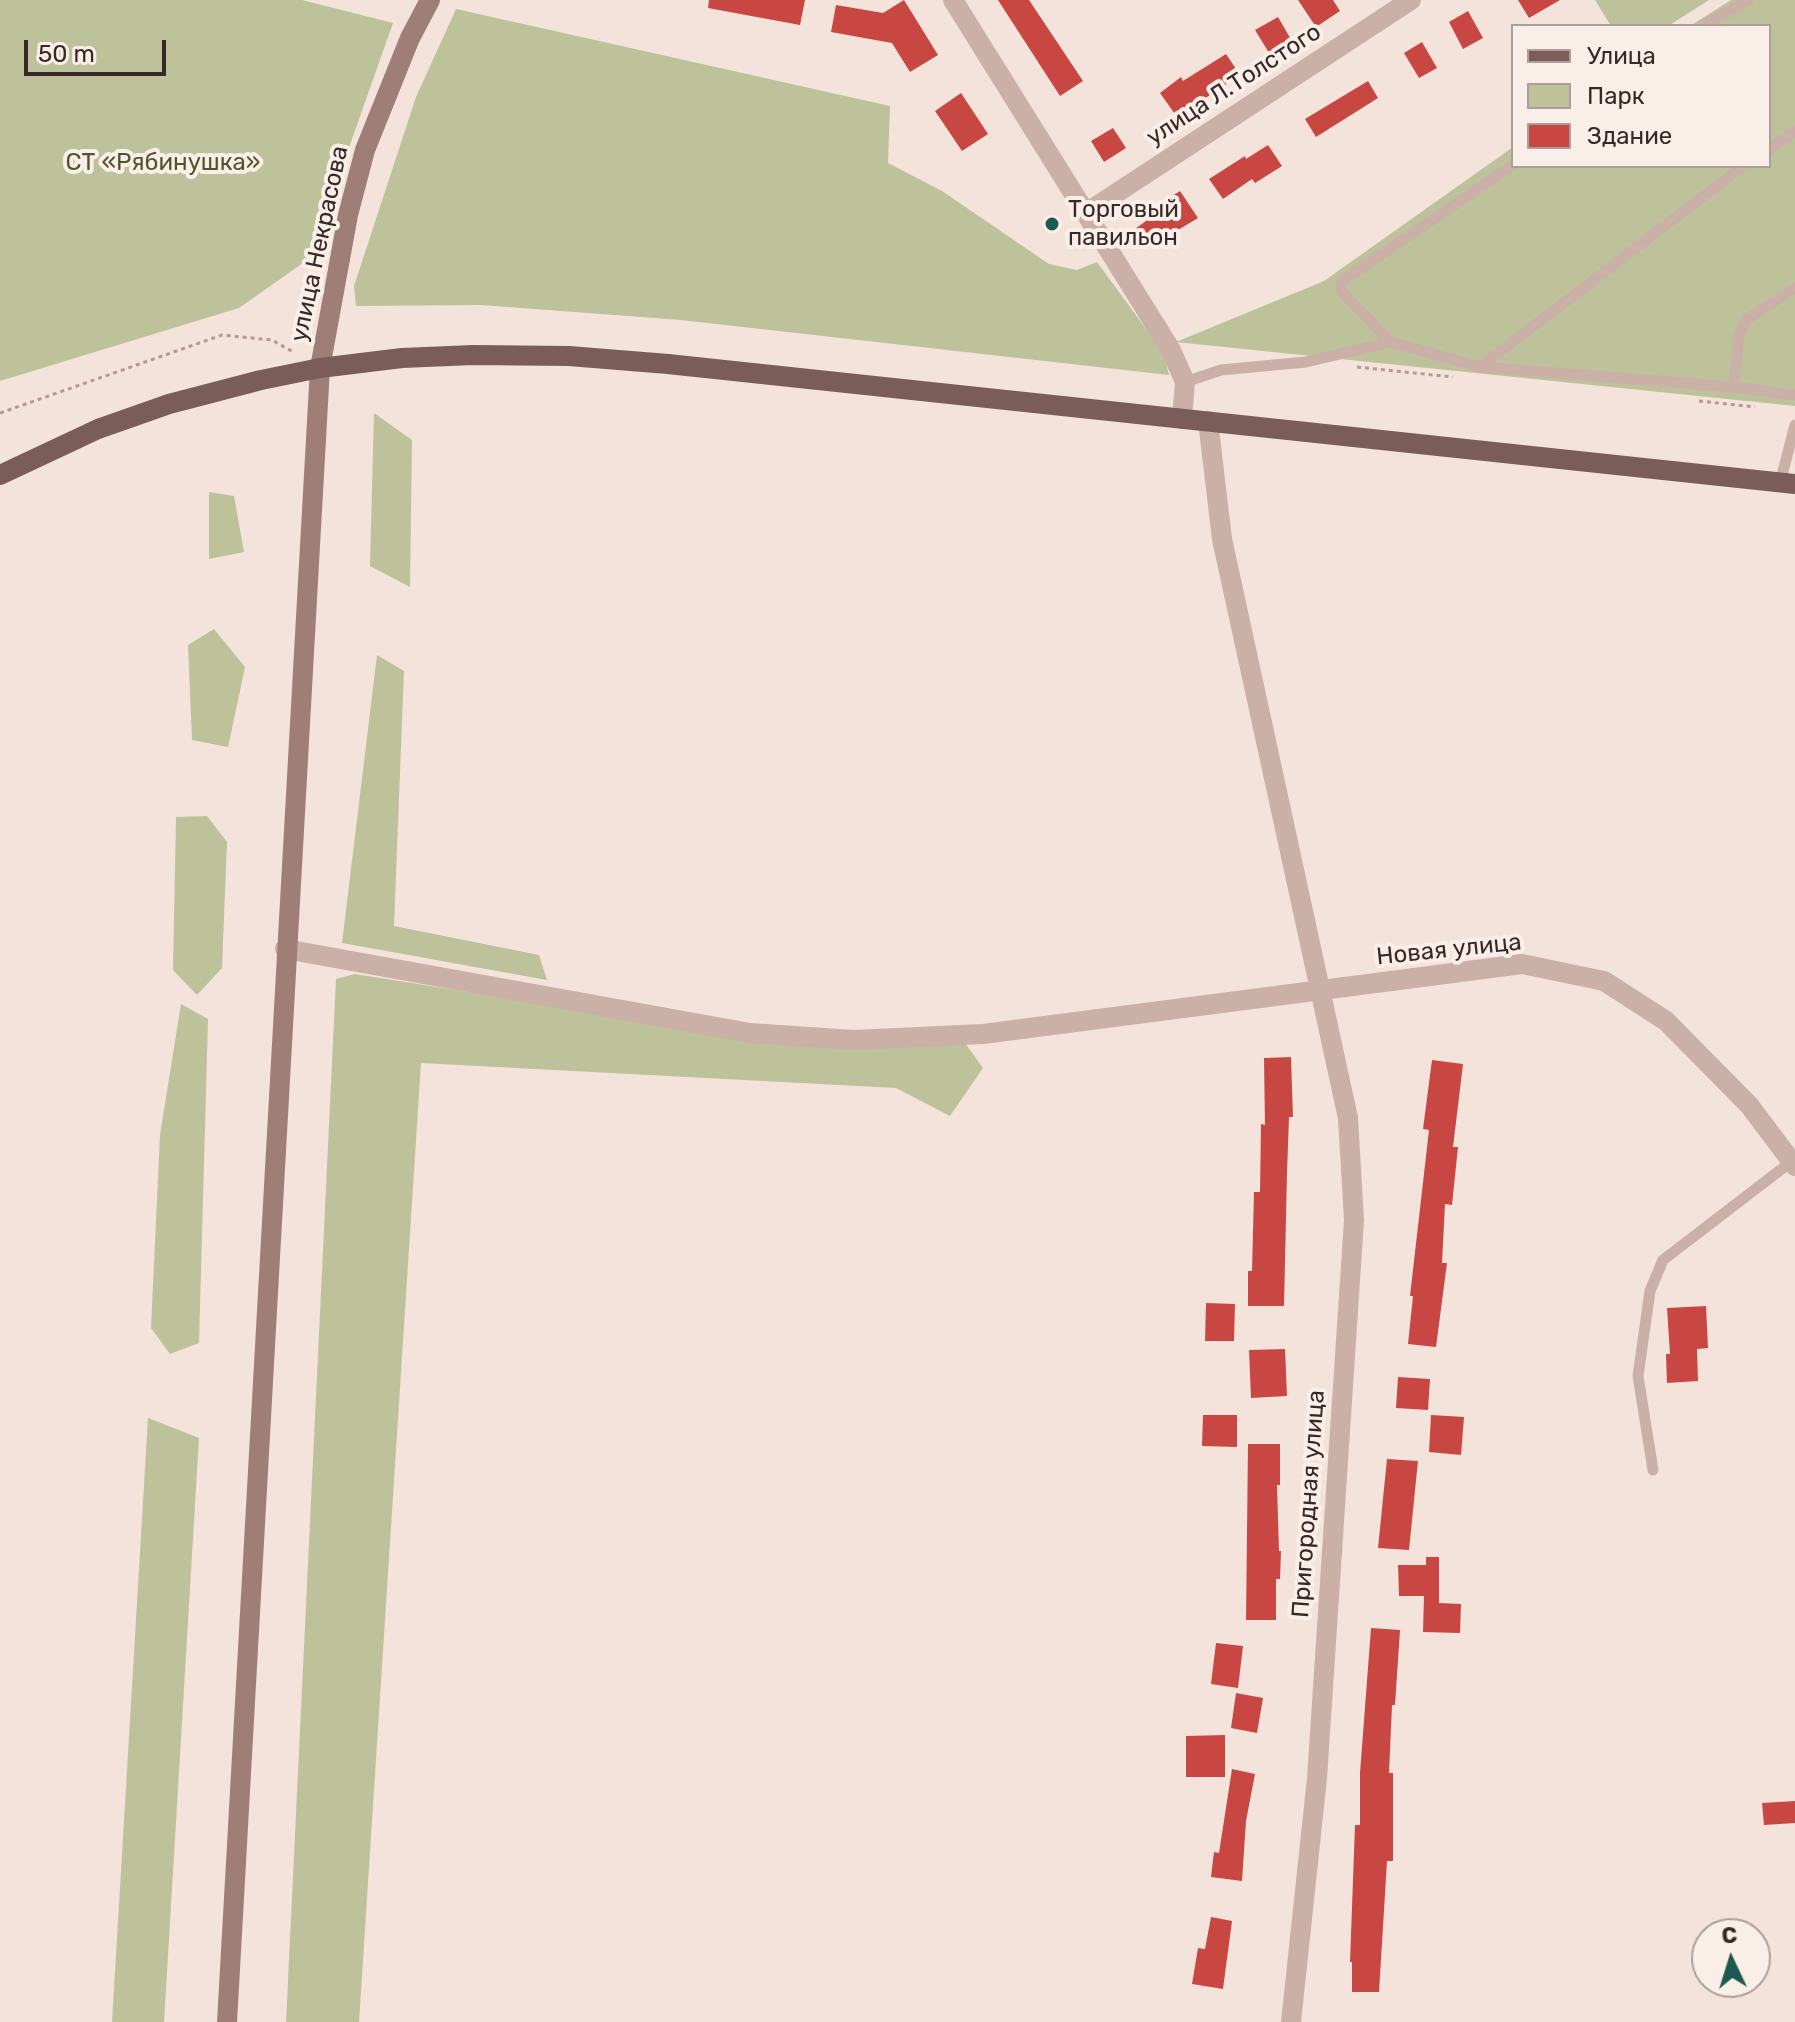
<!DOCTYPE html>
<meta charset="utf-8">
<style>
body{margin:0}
#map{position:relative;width:1795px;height:2022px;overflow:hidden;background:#f3e3db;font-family:Rubik,sans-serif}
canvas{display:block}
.legend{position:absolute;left:1511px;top:24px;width:260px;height:144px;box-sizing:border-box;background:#faeee8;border:2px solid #ac9f9b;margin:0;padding:10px 14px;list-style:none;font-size:24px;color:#372928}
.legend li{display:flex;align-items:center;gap:16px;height:40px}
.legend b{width:40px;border:2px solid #ac9f9b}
.north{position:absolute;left:1691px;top:1918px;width:80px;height:80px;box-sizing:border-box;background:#faeee8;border:2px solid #ac9f9b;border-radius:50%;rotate:356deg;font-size:22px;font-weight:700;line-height:32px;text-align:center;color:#372928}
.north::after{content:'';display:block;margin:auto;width:28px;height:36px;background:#1c5a51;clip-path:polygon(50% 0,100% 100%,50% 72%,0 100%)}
.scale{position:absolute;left:24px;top:40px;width:142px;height:36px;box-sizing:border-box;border:4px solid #372928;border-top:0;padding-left:10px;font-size:24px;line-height:28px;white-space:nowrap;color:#372928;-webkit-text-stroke:6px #faeee8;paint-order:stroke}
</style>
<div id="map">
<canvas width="1795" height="2022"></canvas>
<ul class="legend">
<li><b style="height:10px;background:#7a5c58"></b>Улица</li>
<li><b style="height:22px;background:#bdc29b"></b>Парк</li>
<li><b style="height:22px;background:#c94742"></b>Здание</li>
</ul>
<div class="north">С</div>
<div class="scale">50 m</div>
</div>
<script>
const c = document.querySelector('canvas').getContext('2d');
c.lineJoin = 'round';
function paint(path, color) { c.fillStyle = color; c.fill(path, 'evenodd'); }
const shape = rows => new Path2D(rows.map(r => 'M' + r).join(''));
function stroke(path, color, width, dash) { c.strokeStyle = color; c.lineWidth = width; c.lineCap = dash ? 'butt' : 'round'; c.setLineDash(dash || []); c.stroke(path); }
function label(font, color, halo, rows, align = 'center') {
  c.font = font + ' Rubik,sans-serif'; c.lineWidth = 8; c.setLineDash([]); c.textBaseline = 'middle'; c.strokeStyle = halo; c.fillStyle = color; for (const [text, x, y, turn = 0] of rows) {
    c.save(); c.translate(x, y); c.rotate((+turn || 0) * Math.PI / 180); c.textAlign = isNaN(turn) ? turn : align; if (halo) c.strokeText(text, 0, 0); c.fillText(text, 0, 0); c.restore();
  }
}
paint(shape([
 [0,0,302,0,393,23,310,258,239,308,0,381],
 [1595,0,1709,0,1668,26,1611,26],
 [1731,0,1795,0,1795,406,1176,342,1324,281,1513,147,1513,166,1769,166,1769,26,1690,26],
 [456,9,890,106,888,163,942,191,1049,264,1077,270,1097,262,1163,352,1169,375,681,320,481,305,356,306,354,286,416,97],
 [374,413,412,440,410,587,370,566],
 [209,492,234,496,244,552,209,559],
 [214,629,245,667,228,747,192,740,188,645],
 [377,655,404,671,394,926,539,955,547,980,342,943],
 [207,816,227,842,222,968,197,995,173,970,176,817],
 [355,974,797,1044,965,1043,983,1068,950,1116,896,1088,421,1063,359,2022,286,2022,336,979],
 [181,1004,208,1019,199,1343,170,1354,151,1328,160,1135],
 [148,1418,199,1438,164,2022,112,2022]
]), '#bdc29b');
paint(shape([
 [709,0,805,0,800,25,708,8],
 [904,0,938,55,910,72,892,43,831,32,836,5,883,13],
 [998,0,1029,0,1083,81,1060,96],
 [1298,0,1333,0,1340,11,1316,27],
 [1518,0,1560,0,1529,18],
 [1468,11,1483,38,1463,49,1449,22],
 [1278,17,1293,43,1271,56,1255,30],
 [1422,42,1437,68,1419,78,1404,53],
 [1226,54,1240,75,1177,117,1160,93,1181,77,1183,81],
 [1368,81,1378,98,1316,137,1305,119],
 [961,93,988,134,962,151,935,111],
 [1113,128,1126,148,1104,162,1091,141],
 [1268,145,1282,166,1255,183,1252,179,1223,199,1209,179,1245,156,1246,159],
 [1180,191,1198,218,1148,248,1135,229,1161,210,1158,205],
 [1291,1057,1293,1117,1289,1117,1287,1173,1284,1306,1248,1306,1248,1271,1252,1271,1254,1192,1260,1192,1261,1124,1265,1125,1264,1058],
 [1432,1060,1463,1064,1453,1147,1458,1147,1452,1205,1445,1204,1442,1263,1447,1263,1436,1347,1408,1344,1413,1296,1410,1296,1429,1130,1423,1129],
 [1206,1303,1235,1304,1234,1341,1205,1341],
 [1706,1306,1708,1348,1697,1349,1698,1381,1667,1383,1666,1354,1670,1354,1667,1308],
 [1285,1349,1287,1396,1251,1398,1249,1350],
 [1398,1377,1430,1379,1428,1410,1396,1408],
 [1203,1415,1237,1415,1237,1447,1202,1446],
 [1431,1415,1464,1417,1461,1455,1429,1452],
 [1248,1444,1280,1444,1280,1485,1277,1485,1279,1551,1281,1551,1280,1579,1276,1579,1276,1620,1246,1620],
 [1387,1459,1418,1461,1409,1550,1378,1548],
 [1426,1557,1439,1557,1439,1603,1461,1604,1460,1633,1423,1632,1424,1596,1399,1596,1398,1565,1426,1565],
 [1371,1628,1400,1630,1395,1705,1392,1705,1389,1773,1393,1773,1393,1861,1387,1861,1379,1992,1352,1992,1352,1962,1350,1962,1355,1825,1360,1825,1360,1773],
 [1216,1643,1243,1646,1238,1688,1211,1684],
 [1236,1693,1263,1698,1257,1733,1231,1728],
 [1225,1735,1225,1777,1186,1777,1186,1736],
 [1232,1769,1255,1774,1246,1821,1242,1881,1211,1877,1214,1852,1219,1853],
 [1795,1801,1795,1823,1764,1825,1762,1803],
 [1211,1917,1232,1921,1223,1989,1192,1984,1198,1948,1205,1949]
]), '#c94742');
stroke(shape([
 [1357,367,1453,377],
 [1699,401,1755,407],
 [0,413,222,335,272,340,295,353]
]), '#b79991', 3, [4, 4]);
stroke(shape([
 [1703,26,1748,0],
 [1769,149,1795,131],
 [1391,342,1342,292,1341,282,1513,165],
 [1480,367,1743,166],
 [1185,382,1221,370,1306,362,1391,342,1480,367,1734,387,1795,395],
 [1734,387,1739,335,1746,320,1795,288],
 [1780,483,1795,425],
 [1653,1470,1638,1376,1650,1291,1663,1260,1792,1161]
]), '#cbb0a7', 11);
stroke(shape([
 [953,0,1171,350,1185,382,1182,419],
 [1086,213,1411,0],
 [1208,421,1222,539,1348,1118,1354,1220,1317,1778,1291,2022],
 [285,949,750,1033,853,1040,983,1034,1522,964,1604,981,1666,1021,1749,1105,1795,1166]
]), '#cbb0a7', 20);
stroke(shape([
 [227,2022,320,368,348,215,365,150,410,38,430,0]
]), '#9f7e78', 20);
stroke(shape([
 [0,475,98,429,169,404,261,380,320,368,402,358,473,355,569,356,668,364,1795,484]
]), '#7a5c58', 20);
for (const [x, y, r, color] of [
 [1052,224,8,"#1c5a51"]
]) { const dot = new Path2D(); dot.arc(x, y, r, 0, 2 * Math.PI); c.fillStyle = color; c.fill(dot); stroke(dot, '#faeee8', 3); }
label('24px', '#372928', '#faeee8', [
 ["улица Л.Толстого",1234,85,-33],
 ["улица Некрасова",320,244,-78],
 ["Новая улица",1449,950,-6],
 ["Пригородная улица",1309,1504,-86]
]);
label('24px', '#4f562b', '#faeee8', [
 ["СТ «Рябинушка»",163,163]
]);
label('24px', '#372928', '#faeee8', [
 ["Торговый",1068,210],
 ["павильон",1068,238]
], 'left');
</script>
